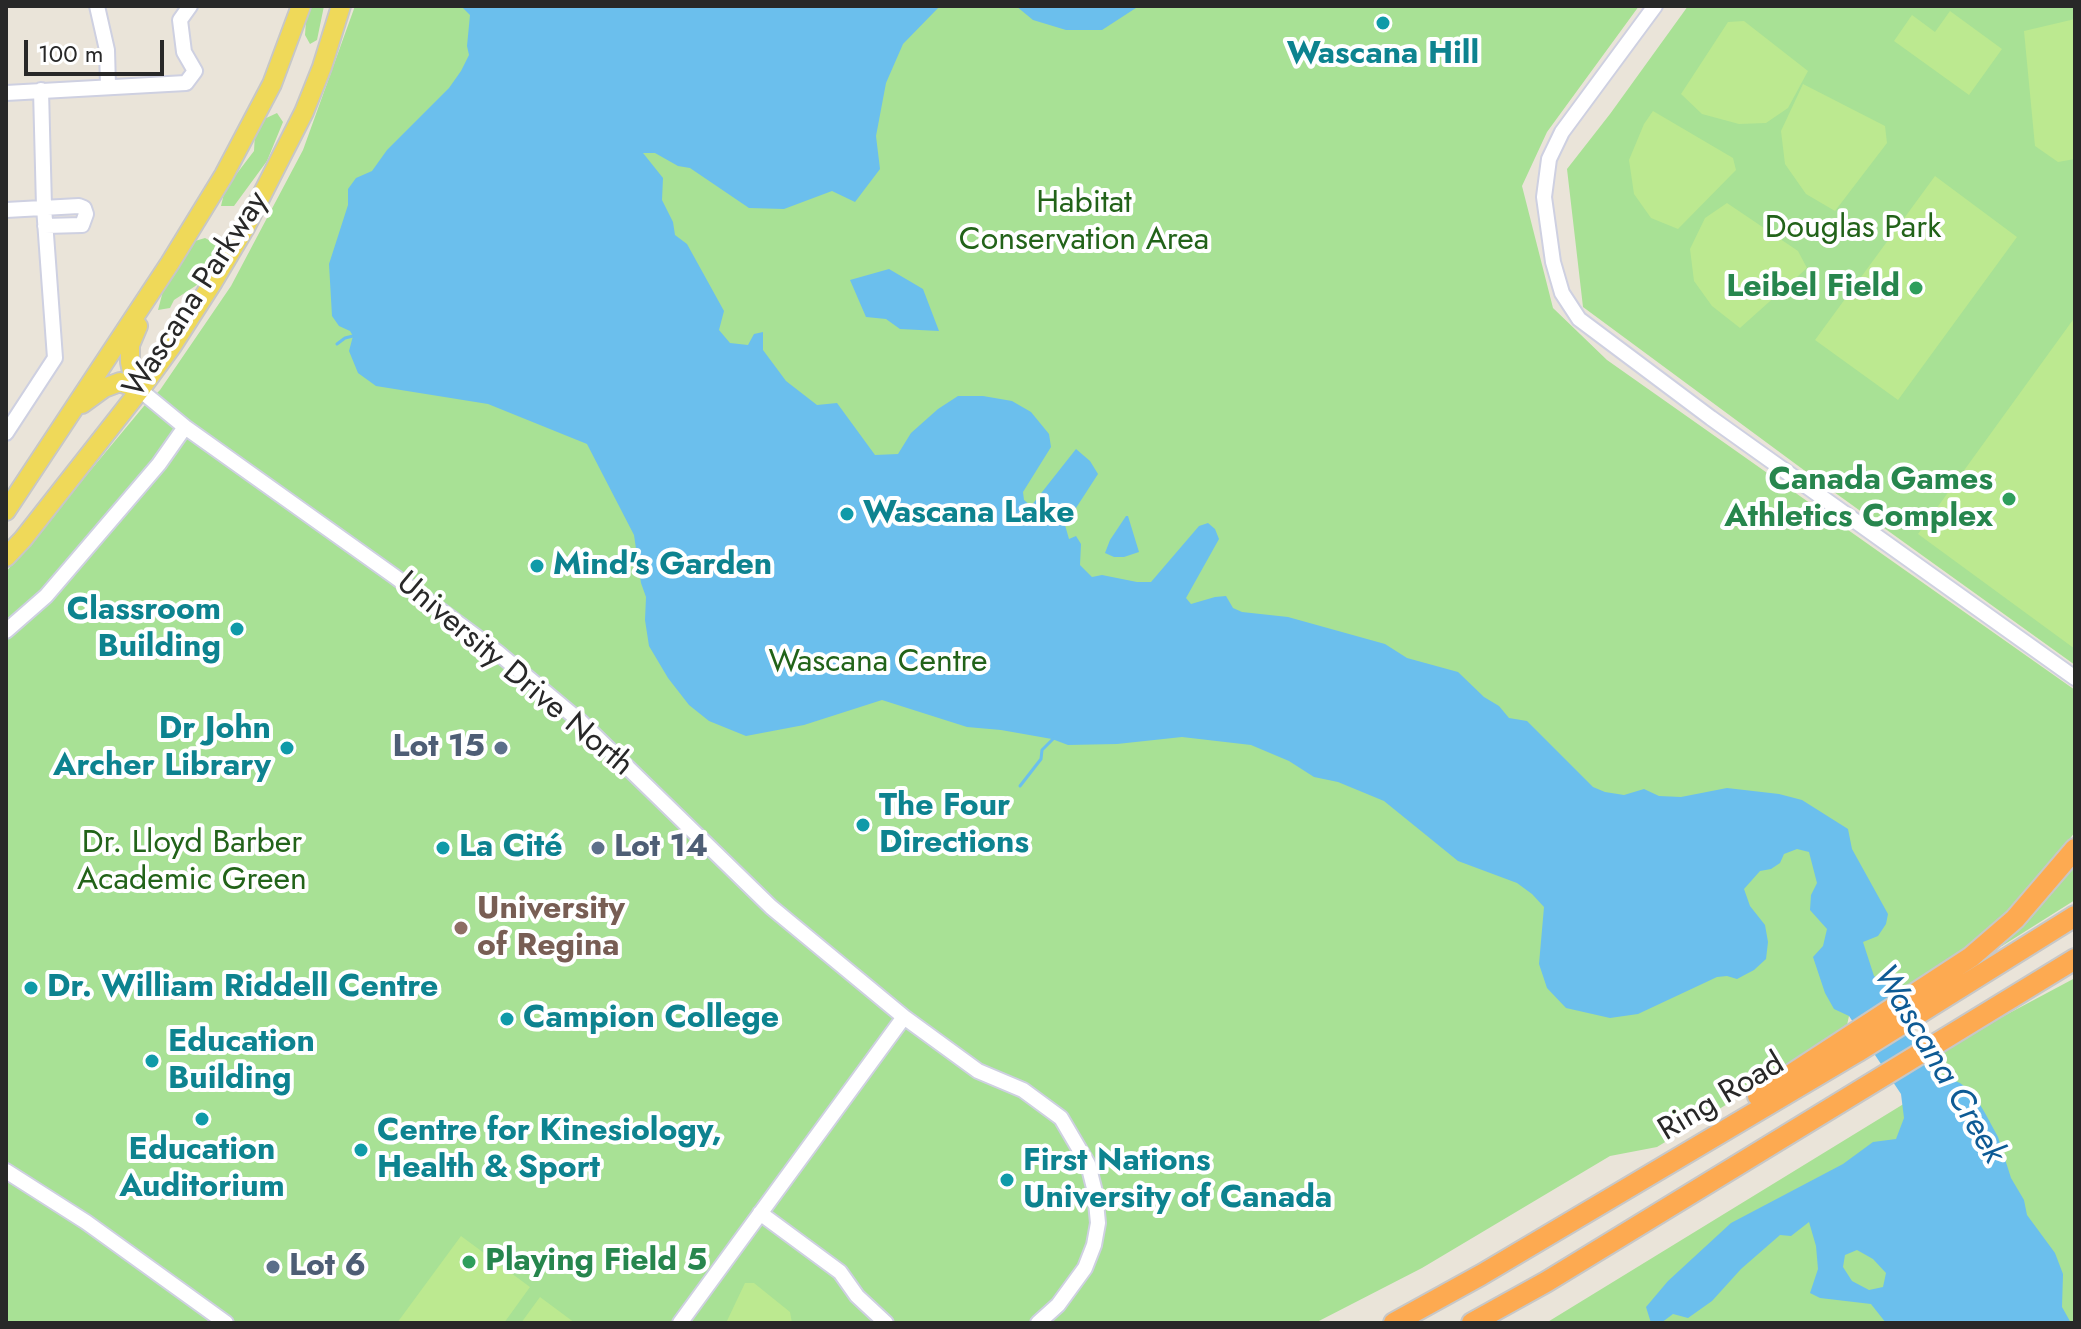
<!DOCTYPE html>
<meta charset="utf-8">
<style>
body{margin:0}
#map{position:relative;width:2081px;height:1329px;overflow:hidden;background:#eae4d9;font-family:Jost,sans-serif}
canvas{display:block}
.frame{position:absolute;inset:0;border:8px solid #282828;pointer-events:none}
.scale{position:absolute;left:24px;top:40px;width:140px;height:36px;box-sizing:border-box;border:4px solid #282828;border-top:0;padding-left:10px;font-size:24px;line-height:28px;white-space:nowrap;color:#282828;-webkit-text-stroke:6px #fff;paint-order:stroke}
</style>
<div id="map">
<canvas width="2081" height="1329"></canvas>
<div class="frame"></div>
<div class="scale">100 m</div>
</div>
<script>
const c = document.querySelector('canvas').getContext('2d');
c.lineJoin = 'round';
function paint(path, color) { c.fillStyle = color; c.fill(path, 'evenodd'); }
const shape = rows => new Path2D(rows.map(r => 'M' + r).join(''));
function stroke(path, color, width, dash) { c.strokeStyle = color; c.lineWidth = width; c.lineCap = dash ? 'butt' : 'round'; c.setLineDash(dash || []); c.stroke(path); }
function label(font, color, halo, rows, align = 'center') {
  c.font = font + ' Jost,sans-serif'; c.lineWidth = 8; c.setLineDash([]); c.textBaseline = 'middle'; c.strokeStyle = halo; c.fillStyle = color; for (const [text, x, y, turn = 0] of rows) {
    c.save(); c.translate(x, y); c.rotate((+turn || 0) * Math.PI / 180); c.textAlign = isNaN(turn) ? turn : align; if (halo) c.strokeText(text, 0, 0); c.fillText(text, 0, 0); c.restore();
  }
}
paint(shape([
 [307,6,324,6,317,40,310,44,305,35],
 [355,6,1639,6,1547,132,1522,186,1553,308,1607,360,2075,690,2075,832,2041,876,1992,932,1901,997,1897,992,1888,994,1849,1016,1847,1025,1850,1029,1657,1147,1610,1156,1422,1268,1315,1323,6,1323,6,572,144,406,160,390,231,286,303,150],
 [1688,6,2075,6,2075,665,1820,482,1583,307,1567,169,1610,114],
 [277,113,283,122,267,161,234,206,221,206,225,189,254,151,255,133,262,120],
 [205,238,217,244,211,266,203,281,174,300,170,308,158,310,163,291,195,241],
 [2075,858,2075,900,2002,946,1998,939],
 [2075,978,2075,1323,1546,1323,1946,1078,1937,1073,1927,1057]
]), '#a8e195');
paint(shape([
 [1950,11,2002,49,1969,95,1894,41,1912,15,1935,32],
 [2075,19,2075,159,2058,162,2035,146,2024,31],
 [1744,21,1808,71,1788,108,1766,123,1739,124,1702,114,1681,94,1728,22],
 [1803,84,1885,126,1887,143,1835,211,1806,194,1785,164,1781,131],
 [1653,111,1733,158,1736,170,1678,229,1651,218,1634,194,1629,160,1644,124],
 [1935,176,2017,237,1898,400,1815,340],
 [1727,203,1798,251,1807,268,1740,328,1712,306,1694,281,1690,249,1705,218],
 [2075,317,2075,649,1918,534],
 [461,1236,530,1287,504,1323,397,1323],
 [745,1283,754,1283,790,1312,792,1323,726,1323],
 [540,1297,575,1323,521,1323]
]), '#bce990');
paint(shape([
 [461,6,940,6,903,44,886,83,876,136,880,169,855,202,832,191,784,209,749,208,690,168,678,166,655,153,643,153,663,178,662,200,673,222,675,235,687,244,724,311,719,330,730,343,748,345,754,334,763,332,763,350,786,381,817,405,837,403,875,455,898,454,911,433,938,409,958,396,983,396,1012,401,1031,412,1049,434,1051,447,1023,492,1024,500,1031,506,1076,449,1090,461,1098,474,1065,525,1069,539,1076,536,1081,544,1080,565,1092,577,1102,575,1137,582,1151,582,1199,526,1208,523,1215,529,1219,539,1186,598,1191,604,1215,597,1226,596,1233,608,1242,612,1288,617,1385,644,1407,658,1458,672,1484,697,1499,706,1509,718,1527,721,1593,787,1605,792,1624,795,1644,789,1659,796,1681,797,1727,788,1779,794,1802,800,1848,829,1852,849,1888,914,1886,924,1878,936,1863,942,1874,976,1887,985,1889,1001,1937,1073,1960,1083,1973,1093,1985,1113,1998,1137,2011,1178,2024,1200,2027,1215,2055,1253,2063,1274,2062,1307,2071,1323,1886,1323,1871,1304,1820,1298,1810,1293,1818,1269,1816,1246,1809,1222,1791,1236,1780,1235,1741,1269,1712,1301,1688,1318,1673,1314,1661,1323,1651,1323,1646,1307,1668,1281,1731,1223,1843,1164,1873,1142,1896,1139,1904,1118,1901,1094,1849,1016,1834,1009,1825,993,1813,957,1823,946,1827,929,1810,910,1811,895,1817,883,1809,852,1797,849,1784,854,1780,863,1771,869,1760,871,1744,889,1750,906,1765,925,1768,942,1766,959,1754,970,1737,979,1727,976,1717,977,1638,1014,1610,1018,1566,1008,1547,988,1539,964,1544,907,1532,894,1517,883,1458,861,1384,801,1338,782,1314,777,1289,761,1251,745,1182,737,1117,744,1068,745,1052,739,1001,730,967,727,882,700,804,725,746,736,709,721,689,705,668,678,649,646,645,620,646,597,641,583,634,535,587,444,488,404,376,386,358,373,349,351,353,336,350,331,339,326,332,316,329,264,348,205,348,189,356,178,372,171,387,150,449,88,461,71,469,55,467,46,470,15],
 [1857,1250,1873,1259,1886,1273,1883,1287,1869,1290,1852,1281,1843,1267,1845,1255],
 [1016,6,1139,6,1102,30,1066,30,1033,20],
 [889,269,923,289,939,331,900,329,886,319,866,317,850,280],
 [1126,516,1128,516,1139,552,1124,557,1114,557,1105,553,1110,540]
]), '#6bbfed');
stroke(shape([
 [337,344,345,338,353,336],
 [1020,786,1041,759,1042,750,1053,739]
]), '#6bbfed', 3);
const minor = shape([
 [97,6,107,50,108,86],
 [1655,6,1562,132,1549,159,1544,197,1553,262,1562,293,1579,319,1711,418,2075,678],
 [6,93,186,83,195,71,184,52,180,20,190,6],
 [6,210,79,206,84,208,86,214,82,225,45,226],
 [140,390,185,427,394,576,497,652,581,722,771,907,904,1017,978,1071,1023,1090,1061,1118,1088,1164,1095,1192,1098,1223,1094,1245,1085,1268,1058,1305,1038,1323],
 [6,433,55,358,44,207,41,90],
 [6,631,46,596,159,464,185,427],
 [6,1171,86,1222,226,1323],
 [760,1213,840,1272,857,1296,886,1323],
 [680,1323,904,1017]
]);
const major = shape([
 [138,326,130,345,130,362,133,377,140,390],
 [82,404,104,388,120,382,140,390],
 [6,511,170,263,224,175,272,84,301,6],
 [6,557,23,539,140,390,172,346,213,282,245,228,304,112,322,67,341,6]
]);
const highway = shape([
 [1758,1096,1971,957,2015,919,2075,849],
 [1394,1323,1481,1275,1857,1052,2075,916],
 [1472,1323,1546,1282,2075,959]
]);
stroke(minor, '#ced0e1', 18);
stroke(major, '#c7c7c7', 22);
stroke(highway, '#c7c7c7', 24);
stroke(minor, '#fff', 14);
stroke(major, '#efd959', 18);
stroke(highway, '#fdaa51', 20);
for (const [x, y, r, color] of [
 [1383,23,8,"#0f9aa8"],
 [1916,288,8,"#2e9e5b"],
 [2009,499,8,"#2e9e5b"],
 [847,514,8,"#0f9aa8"],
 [537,566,8,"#0f9aa8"],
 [237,629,8,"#0f9aa8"],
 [287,748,8,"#0f9aa8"],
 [501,748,8,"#5c6f8a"],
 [863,825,8,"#0f9aa8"],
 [443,848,8,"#0f9aa8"],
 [598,848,8,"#5c6f8a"],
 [461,928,8,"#8d6e63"],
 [31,988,8,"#0f9aa8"],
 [507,1019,8,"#0f9aa8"],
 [152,1061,8,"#0f9aa8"],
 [202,1119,8,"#0f9aa8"],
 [361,1150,8,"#0f9aa8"],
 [1007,1180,8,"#0f9aa8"],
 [469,1262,8,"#2e9e5b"],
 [273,1267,8,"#5c6f8a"]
]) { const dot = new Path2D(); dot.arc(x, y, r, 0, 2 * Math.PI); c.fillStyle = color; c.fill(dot); stroke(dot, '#fff', 3); }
label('bold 32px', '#0d838f', '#fff', [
 ["Wascana Hill",1383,55,"center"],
 ["Wascana Lake",863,514],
 ["Mind's Garden",553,566],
 ["Classroom",221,611,"right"],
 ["Building",221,648,"right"],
 ["Dr John",271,730,"right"],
 ["Archer Library",271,767,"right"],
 ["The Four",879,807],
 ["Directions",879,844],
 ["La Cité",459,848],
 ["Dr. William Riddell Centre",47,988],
 ["Campion College",523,1019],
 ["Education",168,1043],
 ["Building",168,1080],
 ["Centre for Kinesiology,",377,1132],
 ["Health & Sport",377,1169],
 ["Education",202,1151,"center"],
 ["Auditorium",202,1188,"center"],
 ["First Nations",1023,1162],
 ["University of Canada",1023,1199]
], 'left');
label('32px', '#226319', '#fff', [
 ["Habitat",1084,204],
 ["Conservation Area",1084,241],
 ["Douglas Park",1853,229],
 ["Wascana Centre",878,663],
 ["Dr. Lloyd Barber",192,844],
 ["Academic Green",192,881]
]);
label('bold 32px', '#27864d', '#fff', [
 ["Leibel Field",1900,288],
 ["Canada Games",1993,481],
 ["Athletics Complex",1993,518],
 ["Playing Field 5",485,1262,"left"]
], 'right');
label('32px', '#282828', '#fff', [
 ["Wascana Parkway",197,295,-57],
 ["University Drive North",514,675,40],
 ["Ring Road",1722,1098,-31]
]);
label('bold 32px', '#4e5e75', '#fff', [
 ["Lot 15",485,748,"right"],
 ["Lot 14",614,848],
 ["Lot 6",289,1267]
], 'left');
label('bold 32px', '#785e54', '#fff', [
 ["University",477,910],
 ["of Regina",477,947]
], 'left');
label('italic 34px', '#0e5b95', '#fff', [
 ["Wascana Creek",1938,1065,59]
]);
</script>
